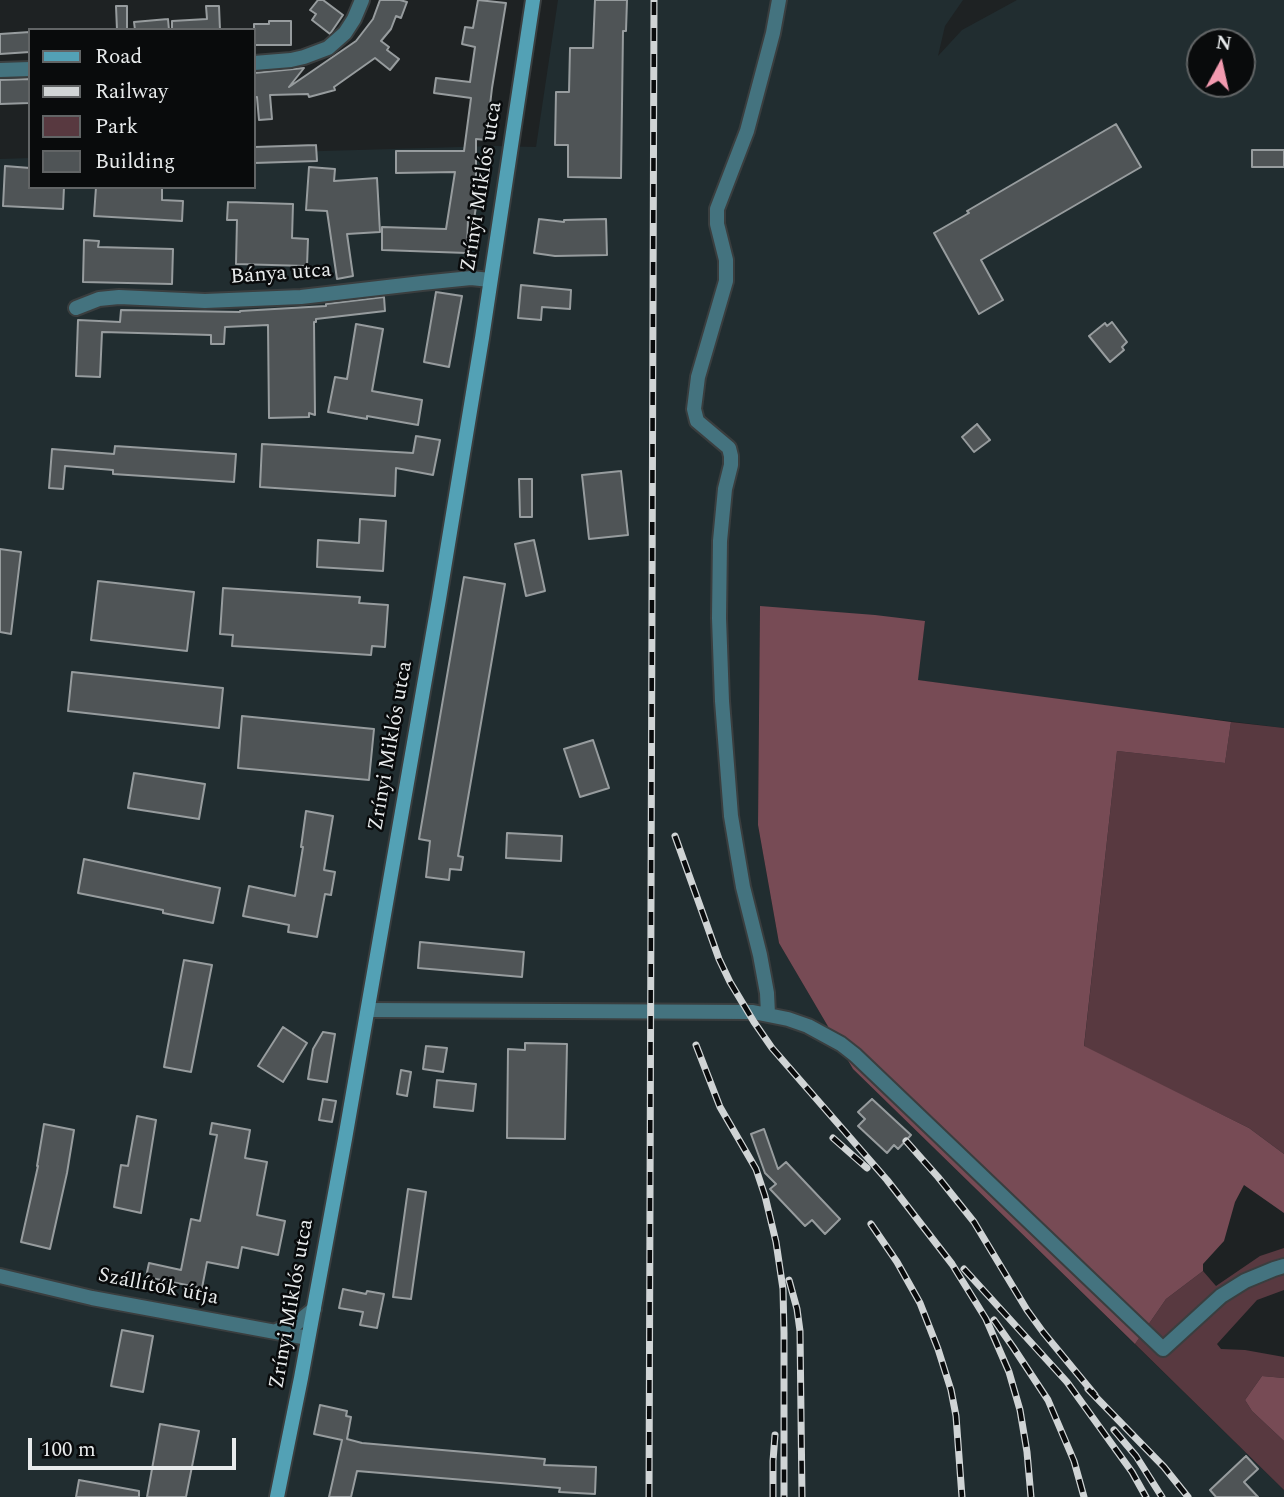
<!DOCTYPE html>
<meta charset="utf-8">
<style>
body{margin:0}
#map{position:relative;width:1284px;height:1497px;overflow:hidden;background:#1e2223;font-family:Spectral,serif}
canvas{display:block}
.legend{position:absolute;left:28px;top:28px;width:228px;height:161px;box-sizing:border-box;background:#090b0c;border:2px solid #626566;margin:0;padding:9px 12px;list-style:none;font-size:21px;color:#e8ebec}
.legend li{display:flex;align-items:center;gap:14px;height:35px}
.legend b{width:35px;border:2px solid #626566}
.north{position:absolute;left:1186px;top:28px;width:70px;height:70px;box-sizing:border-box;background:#090b0c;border:2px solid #626566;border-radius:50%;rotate:8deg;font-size:19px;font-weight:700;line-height:28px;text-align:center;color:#e8ebec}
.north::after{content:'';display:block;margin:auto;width:24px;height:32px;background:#f29aaf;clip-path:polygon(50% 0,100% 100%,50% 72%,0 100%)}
.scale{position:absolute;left:28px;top:1438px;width:208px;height:32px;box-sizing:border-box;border:4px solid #e8ebec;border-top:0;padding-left:9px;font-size:21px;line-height:24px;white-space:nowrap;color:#e8ebec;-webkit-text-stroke:5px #090b0c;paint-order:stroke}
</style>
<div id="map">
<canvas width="1284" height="1497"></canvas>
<ul class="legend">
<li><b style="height:9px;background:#53a1b5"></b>Road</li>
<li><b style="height:9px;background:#d0d4d5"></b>Railway</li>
<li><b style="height:19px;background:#583940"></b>Park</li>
<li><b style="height:19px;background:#4f5456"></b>Building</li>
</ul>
<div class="north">N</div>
<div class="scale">100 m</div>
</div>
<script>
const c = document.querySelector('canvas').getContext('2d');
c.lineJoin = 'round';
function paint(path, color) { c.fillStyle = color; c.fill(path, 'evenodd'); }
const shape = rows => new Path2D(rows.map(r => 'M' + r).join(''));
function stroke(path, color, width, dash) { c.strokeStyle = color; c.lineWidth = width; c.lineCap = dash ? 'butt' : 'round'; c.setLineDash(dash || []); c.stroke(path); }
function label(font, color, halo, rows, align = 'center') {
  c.font = font + ' Spectral,serif'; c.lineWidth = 5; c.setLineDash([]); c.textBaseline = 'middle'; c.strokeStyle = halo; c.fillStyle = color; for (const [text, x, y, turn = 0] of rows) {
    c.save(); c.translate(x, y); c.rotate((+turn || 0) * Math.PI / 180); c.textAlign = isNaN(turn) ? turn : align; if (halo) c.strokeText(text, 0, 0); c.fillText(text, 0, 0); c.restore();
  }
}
paint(shape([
 [558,0,963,0,945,26,938,56,962,30,1017,0,1284,0,1284,728,1076,702,917,680,925,621,760,607,758,825,779,943,853,1069,1284,1490,1284,1497,0,1497,0,159,30,158,30,187,254,187,254,153,495,146,536,147],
 [1200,42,1242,42,1242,84,1200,84]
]), '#212d30');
paint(shape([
 [1231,722,1284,728,1284,1154,1249,1128,1084,1047,1117,751,1225,763],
 [1284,1248,1284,1290,1257,1300,1217,1344,1221,1349,1245,1350,1284,1357,1284,1378,1262,1376,1245,1400,1252,1411,1284,1441,1284,1490,1135,1344,1166,1299,1203,1271,1216,1286,1260,1256]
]), '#583940');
paint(shape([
 [760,606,875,615,925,621,918,680,1231,722,1225,763,1117,751,1084,1046,1249,1128,1284,1154,1284,1213,1244,1185,1235,1202,1224,1241,1203,1264,1203,1271,1166,1299,1135,1344,853,1069,779,943,758,825],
 [1262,1376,1284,1378,1284,1441,1252,1411,1245,1400]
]), '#774b55');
const building = shape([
 [318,0,323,0,343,15,330,34,312,20,316,14,310,10,318,0],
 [380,0,400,0,407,2,401,18,396,16,391,29,381,41,389,47,387,50,399,59,390,70,375,58,334,87,335,90,309,97,308,94,270,95,272,119,259,120,257,97,254,97,254,73,304,68,289,87,356,41,373,19,380,0],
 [478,0,506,3,492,88,486,140,476,139,476,182,480,183,474,219,468,218,467,253,382,250,382,227,446,229,455,172,396,173,396,151,464,151,471,98,434,93,436,78,470,82,475,47,462,44,465,27,473,28,478,0],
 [595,0,627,0,626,31,623,31,621,178,568,177,568,145,555,145,556,92,569,92,570,48,593,48,595,0],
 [116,6,127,6,127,30,117,30,116,6],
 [206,6,219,6,220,30,172,30,172,21,207,19,206,6],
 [168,19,169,30,135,30,134,22,168,19],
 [269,21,291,21,291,45,254,45,254,24,269,24,269,21],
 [30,32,30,52,0,54,0,34,30,32],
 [30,79,30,103,0,104,0,80,30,79],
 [1116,124,1141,167,981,260,1003,300,979,314,934,233,969,213,967,211,1116,124],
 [316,145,317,161,254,163,254,147,316,145],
 [1252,150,1284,150,1284,167,1252,167,1252,150],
 [5,166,30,168,30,187,64,187,63,209,3,206,5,166],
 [309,167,335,169,334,181,377,178,380,232,347,234,353,276,337,279,327,211,306,210,309,167],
 [96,187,162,187,162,200,183,201,182,221,94,216,96,187],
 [228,202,293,204,292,238,308,239,307,266,236,264,237,220,227,220,228,202],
 [539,219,564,222,564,220,606,219,607,255,555,256,534,253,539,219],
 [84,240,99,241,98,247,173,249,172,284,83,282,84,240],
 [521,285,571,290,570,309,542,307,541,320,518,318,521,285],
 [436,292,462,296,449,367,424,362,436,292],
 [384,297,385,311,316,319,316,322,314,322,315,415,309,413,309,417,269,418,268,325,225,327,224,344,211,344,211,335,102,332,100,377,76,376,78,320,120,322,121,310,240,312,240,311,326,306,326,304,384,297],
 [1112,322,1127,342,1122,347,1124,350,1110,362,1089,336,1105,323,1107,326,1112,322],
 [356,324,383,329,372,391,422,400,418,425,367,416,367,419,328,412,335,377,347,379,356,324],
 [977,424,990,440,974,452,962,437,977,424],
 [416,436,440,440,433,475,396,468,395,496,260,487,262,444,413,453,416,436],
 [115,446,236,454,234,482,113,474,113,470,65,466,63,489,49,488,52,449,114,454,115,446],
 [621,471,628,535,589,539,582,475,621,471],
 [519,479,532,479,532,517,520,517,519,479],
 [360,519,386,521,383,571,317,567,318,540,359,543,360,519],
 [534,540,545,591,526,596,515,544,534,540],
 [0,549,21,552,11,634,0,632,0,549],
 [464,577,505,584,458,856,463,857,461,870,450,869,449,880,426,877,430,841,419,839,464,577],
 [98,581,194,592,187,651,91,640,98,581],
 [223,588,360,597,359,603,388,605,385,647,372,646,371,655,232,646,233,635,220,634,223,588],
 [72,672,223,688,219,728,68,711,72,672],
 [242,716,374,729,369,780,238,768,242,716],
 [593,740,609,788,580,797,564,749,593,740],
 [134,773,205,784,199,819,128,808,134,773],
 [306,811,333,816,324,870,335,872,331,895,325,894,317,937,288,932,289,925,243,916,249,886,295,896,303,847,301,847,306,811],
 [507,833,562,836,561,861,506,858,507,833],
 [84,859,220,888,213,923,163,913,163,910,78,893,84,859],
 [420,942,524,952,522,977,418,968,420,942],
 [184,960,212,965,191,1072,164,1067,184,960],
 [283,1027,307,1043,283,1082,258,1066,283,1027],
 [323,1032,335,1034,327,1082,308,1079,313,1049,323,1032],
 [525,1043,567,1044,565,1139,507,1138,508,1049,525,1050,525,1043],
 [426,1046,447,1048,443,1072,423,1069,426,1046],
 [401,1070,411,1072,407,1096,397,1094,401,1070],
 [437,1080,476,1084,473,1111,434,1107,437,1080],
 [323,1099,336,1101,332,1122,319,1120,323,1099],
 [872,1099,911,1135,898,1149,894,1145,887,1153,858,1126,865,1119,858,1112,872,1099],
 [137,1116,156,1120,141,1213,114,1207,121,1165,128,1166,137,1116],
 [212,1123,250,1130,245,1158,267,1162,257,1215,285,1221,278,1255,242,1247,238,1268,207,1262,202,1288,146,1277,149,1263,181,1270,191,1219,200,1221,217,1135,210,1134,212,1123],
 [44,1124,74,1130,67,1173,50,1249,21,1242,38,1166,37,1166,44,1124],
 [764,1129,778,1169,786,1162,840,1219,825,1234,812,1220,805,1226,770,1189,776,1184,765,1173,751,1134,764,1129],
 [408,1189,426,1192,411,1299,393,1297,408,1189],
 [343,1289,366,1294,367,1291,384,1294,377,1328,360,1325,363,1312,339,1308,343,1289],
 [122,1330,153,1336,143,1392,111,1386,122,1330],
 [320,1405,347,1411,346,1416,351,1417,347,1439,362,1443,545,1459,544,1465,596,1467,595,1494,559,1492,560,1488,357,1471,351,1497,329,1497,342,1440,314,1434,320,1405],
 [160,1424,199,1431,186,1497,147,1497,160,1424],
 [1246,1456,1258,1469,1244,1482,1258,1497,1216,1497,1210,1490,1246,1456],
 [79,1480,139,1491,139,1497,76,1497,79,1480]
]);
paint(building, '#4f5456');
stroke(building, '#979c9e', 2);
const street = shape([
 [254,63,291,60,304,57,328,48,345,33,354,19,362,0],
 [0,70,30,69],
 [76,308,99,299,119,297,205,301,301,297,422,283,471,278,490,280],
 [368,1010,753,1012,788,1019,808,1026,841,1044,855,1055,1163,1349,1221,1296,1245,1281,1274,1269,1284,1266],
 [768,1014,767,993,760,955,743,887,731,816,722,701,719,618,720,541,725,489,731,465,731,456,729,448,697,421,694,409,698,377,726,281,726,260,717,224,717,209,747,131,773,33,779,0],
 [0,1276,92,1298,308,1338],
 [276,1331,297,1323,314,1309]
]);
const secondary = shape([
 [277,1497,301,1378,345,1139,439,599,482,338,533,0]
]);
stroke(street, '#3a3e3f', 18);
stroke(secondary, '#3a3e3f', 18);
stroke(street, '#44737f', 14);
stroke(secondary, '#53a1b5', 14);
const rail = shape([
 [675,836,719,959,730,982,754,1022,772,1048,887,1180,952,1264,986,1319,1009,1372,1020,1410,1027,1452,1031,1497],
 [696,1045,720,1107,756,1169,765,1196,776,1242,783,1289,784,1333,784,1497],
 [833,1138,867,1168],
 [906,1141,938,1177,974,1222,1027,1310,1043,1332,1095,1395],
 [871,1224,897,1262,920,1303,938,1349,951,1390,956,1416,962,1497],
 [964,1269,1067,1382,1132,1472,1146,1497],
 [789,1280,797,1309,800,1331,802,1497],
 [994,1320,1013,1347,1048,1400,1074,1461,1084,1497],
 [1088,1389,1164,1467,1188,1497],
 [1114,1430,1136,1456,1162,1497],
 [649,1497,654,0],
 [773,1497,773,1461,775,1435]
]);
stroke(rail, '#d0d4d5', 7);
stroke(rail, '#090b0c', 4.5, [13]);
label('21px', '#e8ebec', '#090b0c', [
 ["Zrínyi Miklós utca",483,187,-81],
 ["Bánya utca",281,275,-4],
 ["Zrínyi Miklós utca",392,746,-80],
 ["Szállítók útja",158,1288,11],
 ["Zrínyi Miklós utca",293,1304,-80]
]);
</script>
